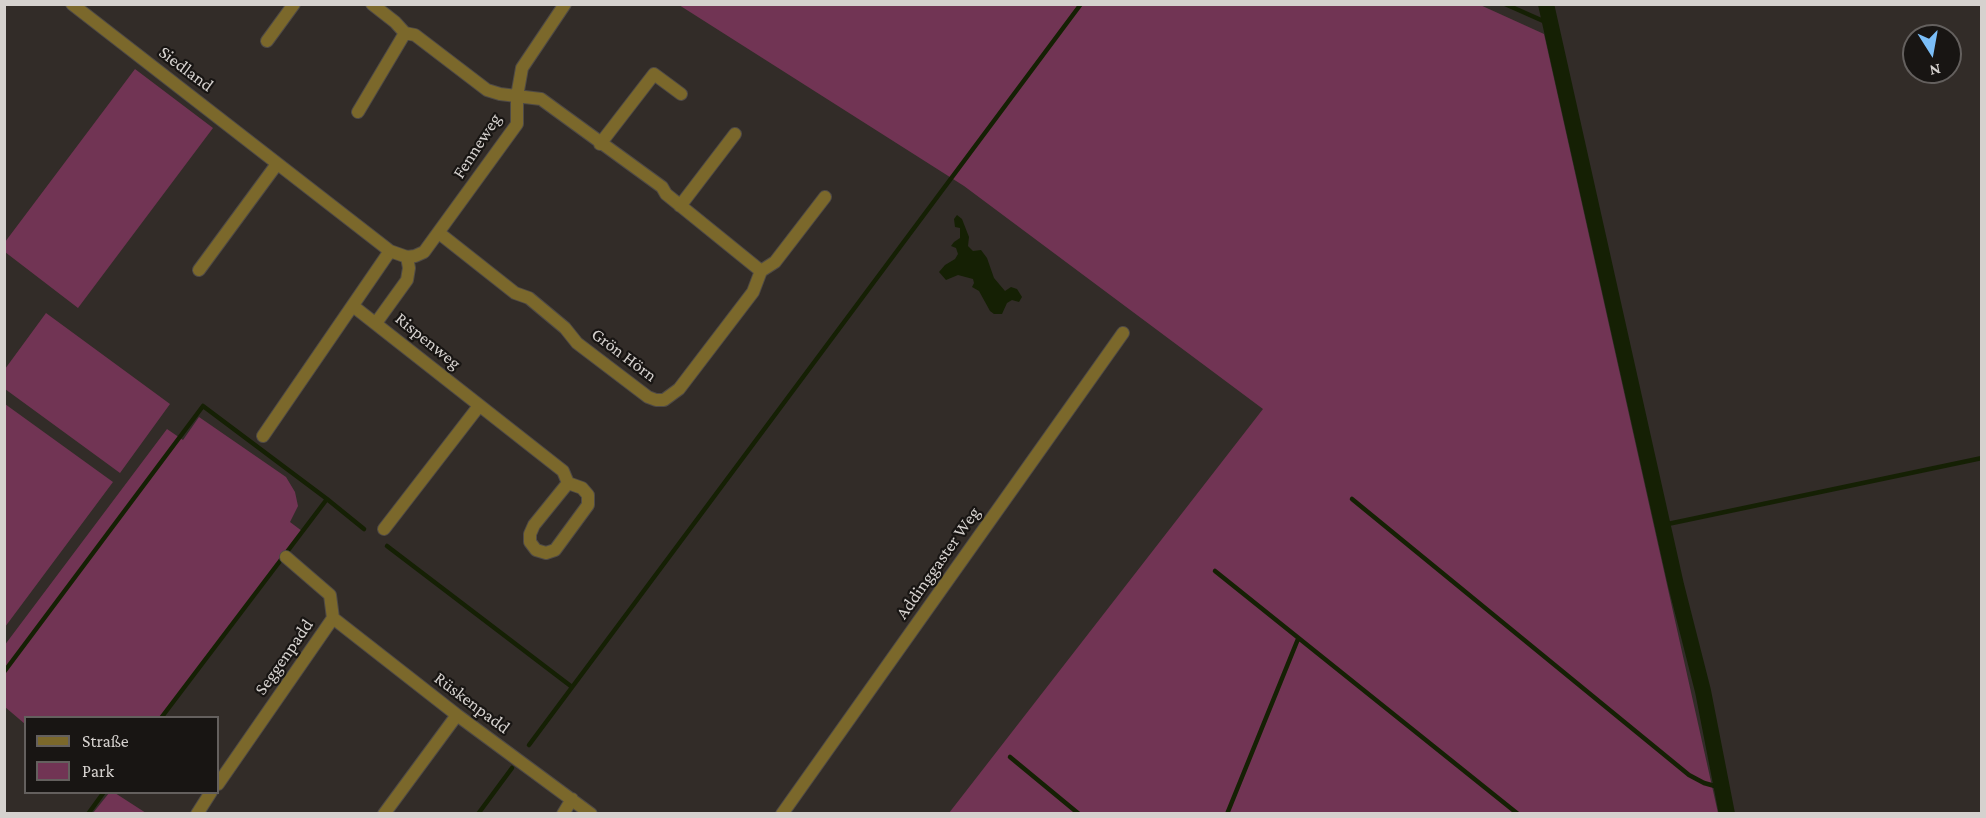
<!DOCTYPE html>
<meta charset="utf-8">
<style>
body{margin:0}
#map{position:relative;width:1986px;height:818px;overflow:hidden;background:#322c28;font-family:"Crimson Pro",serif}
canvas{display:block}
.frame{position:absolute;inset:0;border:6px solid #d5d1ce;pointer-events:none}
.legend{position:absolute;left:24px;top:716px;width:195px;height:78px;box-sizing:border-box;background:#181513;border:2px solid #64605e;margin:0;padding:8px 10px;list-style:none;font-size:18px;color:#d5d1ce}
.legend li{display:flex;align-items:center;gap:12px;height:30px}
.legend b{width:30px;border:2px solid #64605e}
.north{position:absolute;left:1902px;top:24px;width:60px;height:60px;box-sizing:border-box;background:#181513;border:2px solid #64605e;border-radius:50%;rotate:169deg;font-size:16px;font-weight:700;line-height:24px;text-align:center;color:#d5d1ce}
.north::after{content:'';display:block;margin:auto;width:21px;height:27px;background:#7bbef8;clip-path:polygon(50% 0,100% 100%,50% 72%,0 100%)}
</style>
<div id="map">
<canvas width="1986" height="818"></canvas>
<div class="frame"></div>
<ul class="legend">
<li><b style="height:8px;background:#7b682b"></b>Straße</li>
<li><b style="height:16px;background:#713454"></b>Park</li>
</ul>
<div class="north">N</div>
</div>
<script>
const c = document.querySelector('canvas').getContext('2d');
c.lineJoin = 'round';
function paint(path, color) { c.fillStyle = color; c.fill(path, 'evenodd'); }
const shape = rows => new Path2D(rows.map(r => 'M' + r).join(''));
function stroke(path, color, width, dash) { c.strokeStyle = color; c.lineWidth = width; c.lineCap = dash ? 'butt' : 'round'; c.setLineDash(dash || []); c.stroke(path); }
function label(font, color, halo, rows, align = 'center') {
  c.font = font + ' "Crimson Pro",serif'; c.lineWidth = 4.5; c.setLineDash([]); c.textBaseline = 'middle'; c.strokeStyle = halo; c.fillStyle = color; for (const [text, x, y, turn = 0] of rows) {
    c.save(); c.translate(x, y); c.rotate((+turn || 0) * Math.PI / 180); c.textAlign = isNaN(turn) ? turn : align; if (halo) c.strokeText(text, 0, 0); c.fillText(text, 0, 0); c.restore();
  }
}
paint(shape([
 [1478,4,1544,34,1718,813,949,813,1263,409,964,186,679,5],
 [135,69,213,128,78,308,5,252,5,242],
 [46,313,170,404,120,473,5,389,5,369],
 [5,404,113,482,5,627],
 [199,417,286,477,295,492,298,506,290,522,302,531,161,717,26,718,25,724,5,707,4,646,167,429,183,440],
 [109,793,115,793,146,813,93,813]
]), '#713454');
paint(shape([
 [957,215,962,219,969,237,968,246,973,251,981,250,987,258,994,278,1005,291,1011,287,1017,289,1022,297,1019,302,1012,300,1007,303,1002,314,994,314,990,311,979,291,972,287,974,283,973,279,958,275,946,280,939,272,945,265,955,259,958,254,956,248,951,246,954,242,960,238,960,228,955,227,954,219]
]), '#152004');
stroke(shape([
 [1505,4,1550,24],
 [1352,499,1689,775,1704,783,1722,788],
 [1663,525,1982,458],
 [387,546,572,687],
 [1215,571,1518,814],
 [4,672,203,406,327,499],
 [161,718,327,499,364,529],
 [529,745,1081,4],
 [1010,757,1079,814],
 [88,814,104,792],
 [478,814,512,768],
 [1227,814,1298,639]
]), '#152004', 4.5);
stroke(shape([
 [1546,4,1676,585,1703,691,1727,814]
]), '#152004', 16);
const street = shape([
 [72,4,390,251,407,257,415,256,424,252,517,124,517,96,522,68,565,4],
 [372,4,395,22,405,33,415,35,487,90,500,94,541,99,662,187,666,194,761,271,753,292,679,389,664,400,656,400,648,397,577,343,565,328,529,298,515,293,439,233],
 [267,41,294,4],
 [358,112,405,33],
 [600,144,654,74,681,94],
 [680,206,735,134],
 [199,270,277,164],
 [761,271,775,262,825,197],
 [353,306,563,471,568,483,582,488,588,495,588,505,555,550,546,553,536,550,530,542,530,534,534,525,568,483],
 [376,323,407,280,409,268,407,257],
 [263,436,390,251],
 [384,529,479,406],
 [333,618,457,715,591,814],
 [218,784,333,618,330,595,286,557],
 [197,814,211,792],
 [384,814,457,715],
 [563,814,572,799],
 [782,814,1123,333]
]);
stroke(street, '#4f4a46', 14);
stroke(street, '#7b682b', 12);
label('18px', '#d5d1ce', '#181513', [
 ["Siedland",186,69,37],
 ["Fenneweg",477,146,-57],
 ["Rispenweg",428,341,39],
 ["Grön Hörn",624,355,37],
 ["Addinggaster Weg",938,563,-55],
 ["Seggenpadd",284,657,-55],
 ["Rüskenpadd",472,703,37]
]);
</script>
